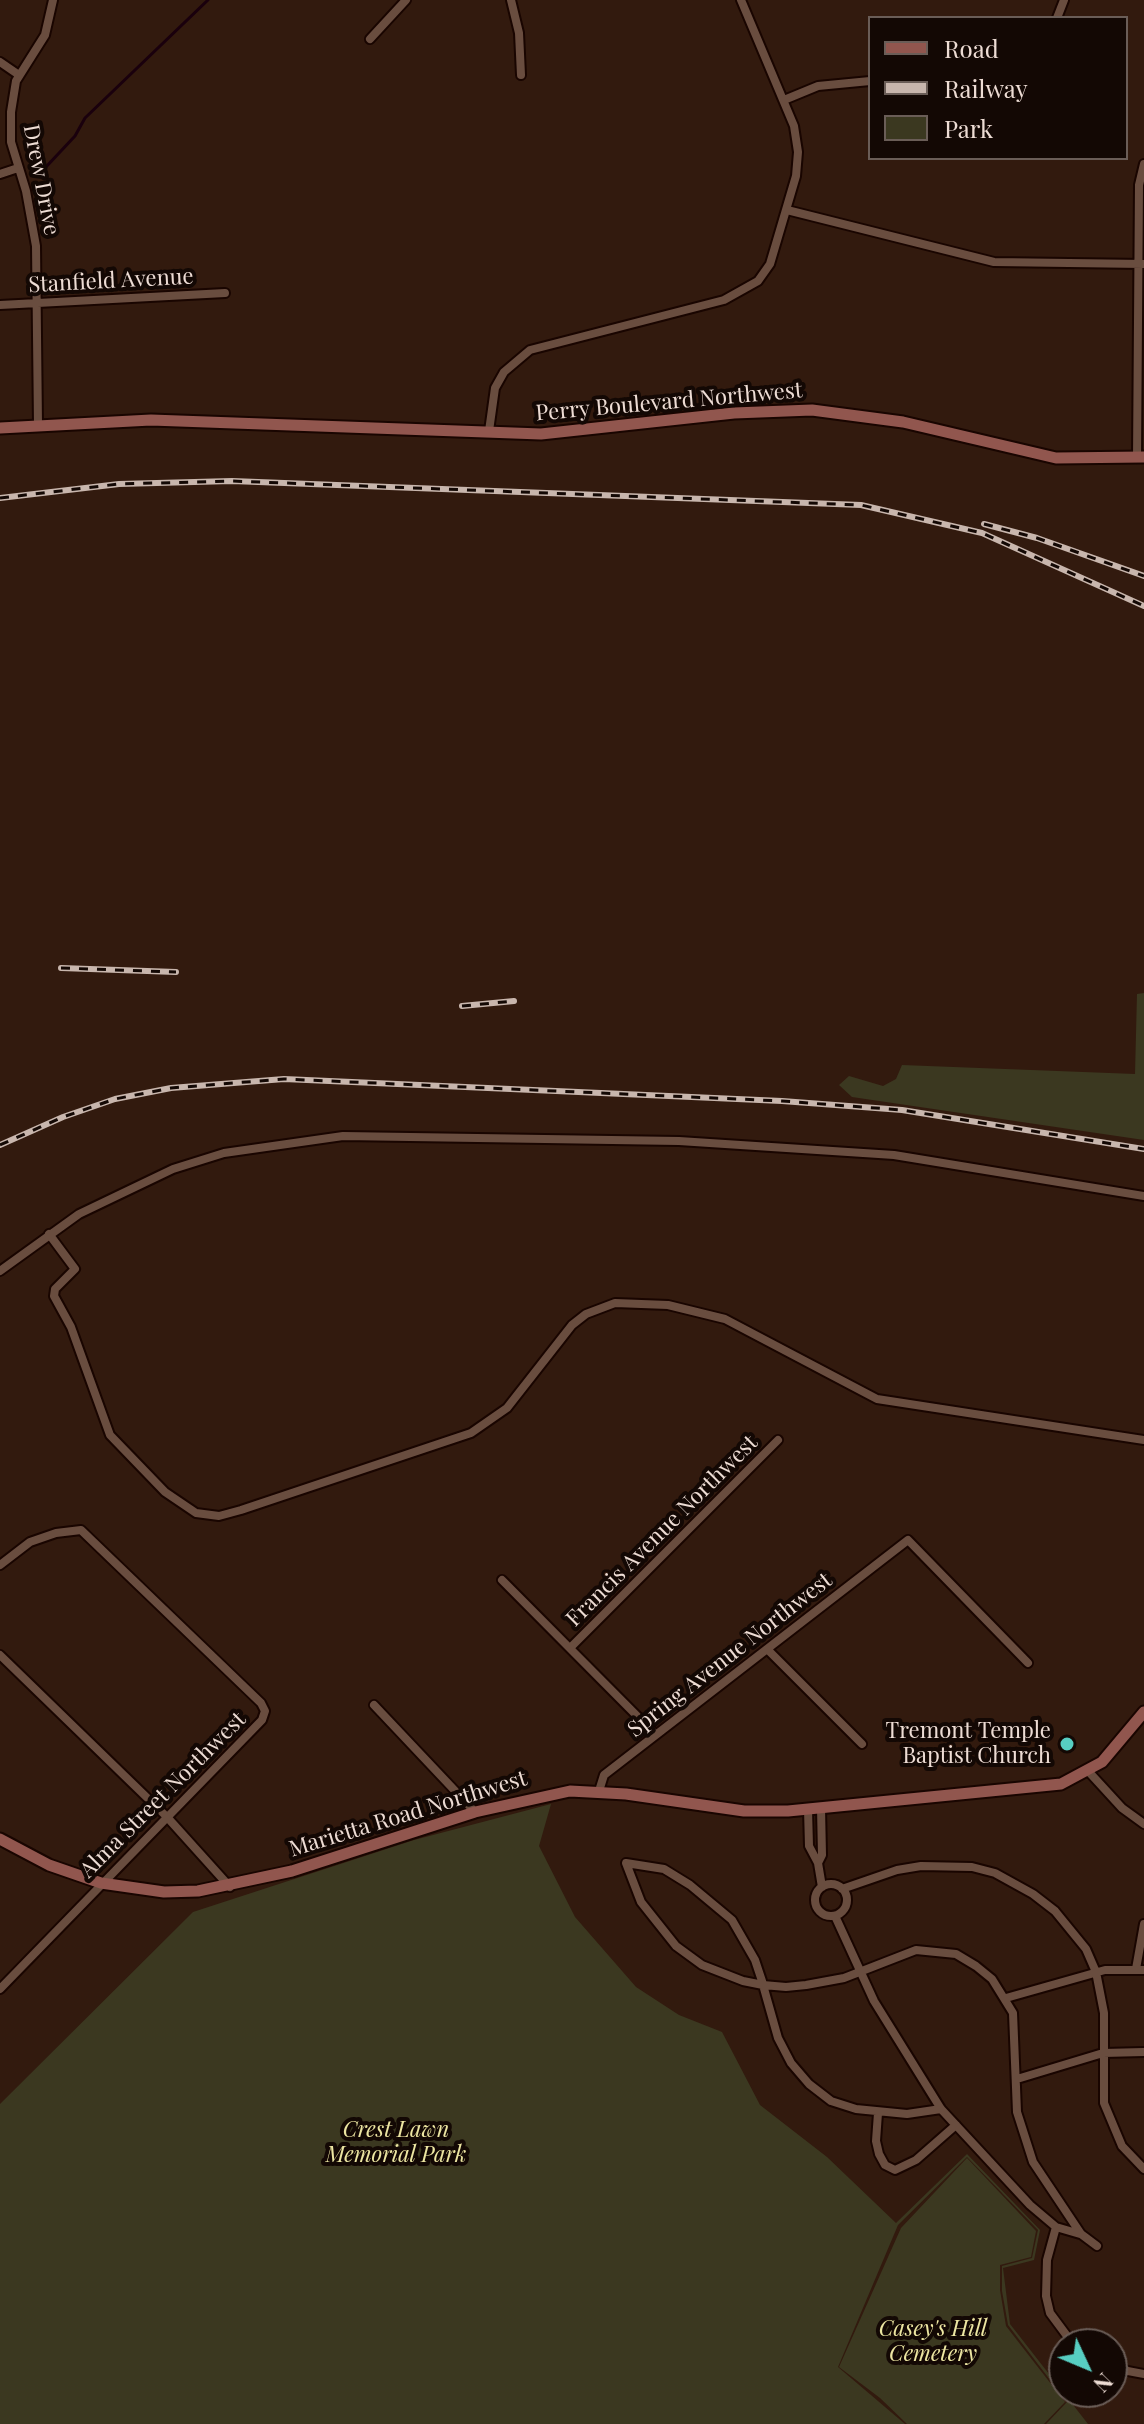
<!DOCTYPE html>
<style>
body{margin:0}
#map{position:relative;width:1144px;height:2424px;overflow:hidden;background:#321a0e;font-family:"Playfair Display",serif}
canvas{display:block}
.legend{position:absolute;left:868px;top:16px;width:260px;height:144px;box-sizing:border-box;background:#130804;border:2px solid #6a5d57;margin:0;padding:10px 14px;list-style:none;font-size:24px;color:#eddcd4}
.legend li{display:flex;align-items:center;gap:16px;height:40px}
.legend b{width:40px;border:2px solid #6a5d57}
.north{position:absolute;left:1048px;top:2328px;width:80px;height:80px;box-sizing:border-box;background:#130804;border:2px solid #6a5d57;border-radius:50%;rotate:134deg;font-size:22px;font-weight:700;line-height:32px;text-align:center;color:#eddcd4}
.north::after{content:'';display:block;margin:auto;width:28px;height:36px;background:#57cec2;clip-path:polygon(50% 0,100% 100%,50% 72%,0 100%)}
</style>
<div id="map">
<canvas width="1144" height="2424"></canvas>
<ul class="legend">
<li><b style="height:10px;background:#91564e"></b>Road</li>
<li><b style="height:10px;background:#c8b6ad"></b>Railway</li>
<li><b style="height:22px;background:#3b3820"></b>Park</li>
</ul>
<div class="north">N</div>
</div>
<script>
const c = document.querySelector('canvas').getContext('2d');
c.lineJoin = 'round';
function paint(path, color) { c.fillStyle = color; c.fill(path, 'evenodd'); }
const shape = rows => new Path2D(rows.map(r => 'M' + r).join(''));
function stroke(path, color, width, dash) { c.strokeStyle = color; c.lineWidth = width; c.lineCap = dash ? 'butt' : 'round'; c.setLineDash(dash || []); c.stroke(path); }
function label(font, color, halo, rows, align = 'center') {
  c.font = font + ' "Playfair Display",serif'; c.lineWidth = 8; c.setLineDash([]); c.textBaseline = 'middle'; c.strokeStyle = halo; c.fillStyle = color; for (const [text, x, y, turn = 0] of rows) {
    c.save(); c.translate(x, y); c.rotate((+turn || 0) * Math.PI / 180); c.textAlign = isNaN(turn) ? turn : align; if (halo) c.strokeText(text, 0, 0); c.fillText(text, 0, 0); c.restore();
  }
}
paint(shape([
 [1144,993,1144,1140,852,1097,839,1085,849,1076,883,1086,896,1079,902,1065,1135,1074,1137,994],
 [551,1804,539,1846,575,1917,636,1987,679,2015,722,2032,760,2105,827,2157,896,2223,967,2154,1040,2230,1034,2260,1003,2268,1010,2324,1088,2424,1046,2424,1067,2402,1008,2325,1002,2291,1002,2266,1032,2258,1038,2230,967,2157,898,2225,838,2367,905,2424,0,2424,0,2104,193,1912,414,1840],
 [967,2158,1036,2231,1031,2257,1000,2265,1000,2290,1006,2326,1065,2402,1044,2424,907,2424,880,2398,839,2367,901,2228]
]), '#3b3820');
stroke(shape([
 [45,168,75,136,85,118,208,0]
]), '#1a000d', 3);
const street = shape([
 [511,0,519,33,521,75],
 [1057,18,1064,0],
 [370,39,406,0],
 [0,62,19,75],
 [784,100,818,86,870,81],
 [0,174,18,168],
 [787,210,994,262,1144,264],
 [0,305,225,293],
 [38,425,36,246,26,191,11,142,11,112,16,81,45,35,53,0],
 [489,431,495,388,504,372,530,350,724,300,758,281,770,264,796,176,798,152,794,126,741,0],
 [1137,458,1139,185,1144,164],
 [49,1234,75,1269,55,1289,54,1296,71,1327,110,1435,165,1492,196,1513,219,1516,241,1510,471,1433,507,1408,572,1325,586,1314,615,1303,668,1305,725,1319,877,1399,1144,1440],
 [0,1271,79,1214,173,1169,224,1153,343,1136,679,1141,894,1155,1144,1196],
 [0,1565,30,1542,56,1533,81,1530,261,1703,265,1711,262,1720,0,1989],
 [502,1580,656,1735],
 [571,1647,778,1440],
 [767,1649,862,1744],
 [0,1655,167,1817,230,1887],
 [374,1705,475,1812],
 [1089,1772,1122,1808,1144,1824],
 [599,1791,604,1775,908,1540,1028,1663],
 [808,1809,809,1846,818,1863,822,1855,821,1808],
 [818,1863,822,1887],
 '815 1900a16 16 0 1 1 32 0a16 16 0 1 1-32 0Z',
 [842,1889,897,1870,921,1866,972,1867,995,1873,1033,1894,1055,1911,1086,1949,1096,1972,1104,2013,1104,2103,1122,2146,1144,2169],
 [835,1916,874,2001,941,2109,1030,2205,1056,2227,1080,2234],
 [1136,1969,1144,1924],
 [1006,1998,1105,1970,1144,1970],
 [1017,2079,1103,2053,1144,2052],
 [941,2109,907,2114,856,2109,831,2101,809,2084,791,2063,778,2038,763,1985,762,1981,755,1960,732,1920,690,1885,664,1869,626,1863,641,1902,676,1946,702,1965,743,1981,763,1985,786,1987,806,1985,844,1978,916,1950,956,1954,976,1966,992,1979,1013,2013,1017,2112,1033,2162,1081,2234,1097,2246],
 [878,2113,876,2141,879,2154,885,2165,895,2170,916,2160,956,2125],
 [1056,2227,1047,2260,1046,2296,1050,2313,1073,2344],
 [1112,2368,1144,2374]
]);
const secondary = shape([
 [0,428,151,420,541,434,734,413,812,410,903,422,1056,458,1144,457],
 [0,1839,49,1865,101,1883,164,1892,198,1891,292,1871,475,1812,570,1791,626,1794,744,1811,788,1811,1061,1784,1102,1762,1144,1712]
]);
stroke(street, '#190500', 12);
stroke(secondary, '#190500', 15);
stroke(street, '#694d3f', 8);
stroke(secondary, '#91564e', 11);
const rail = shape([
 [0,498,119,484,232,481,861,505,982,533,1144,606],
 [984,524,1037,538,1144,576],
 [61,968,176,972],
 [462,1006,514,1001],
 [0,1145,63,1117,115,1099,171,1088,284,1079,782,1101,902,1110,1144,1149]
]);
stroke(rail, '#c8b6ad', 6);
stroke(rail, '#130804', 3, [9]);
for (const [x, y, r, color] of [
 [1067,1744,8,"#57cec2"]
]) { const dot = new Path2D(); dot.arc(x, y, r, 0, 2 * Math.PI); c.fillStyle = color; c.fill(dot); stroke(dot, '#130804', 3); }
label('22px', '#eddcd4', '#130804', [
 ["Drew Drive",41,180,79],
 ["Stanfield Avenue",111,281,-3],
 ["Perry Boulevard Northwest",669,402,-5],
 ["Francis Avenue Northwest",662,1531,-45],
 ["Spring Avenue Northwest",730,1655,-38],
 ["Alma Street Northwest",163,1795,-45],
 ["Marietta Road Northwest",408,1814,-17]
]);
label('22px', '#eddcd4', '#130804', [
 ["Tremont Temple",1051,1731],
 ["Baptist Church",1051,1756]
], 'right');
label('italic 22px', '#ede6a2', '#130804', [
 ["Crest Lawn",396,2130],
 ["Memorial Park",396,2155],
 ["Casey's Hill",933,2329],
 ["Cemetery",933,2354]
]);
</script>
